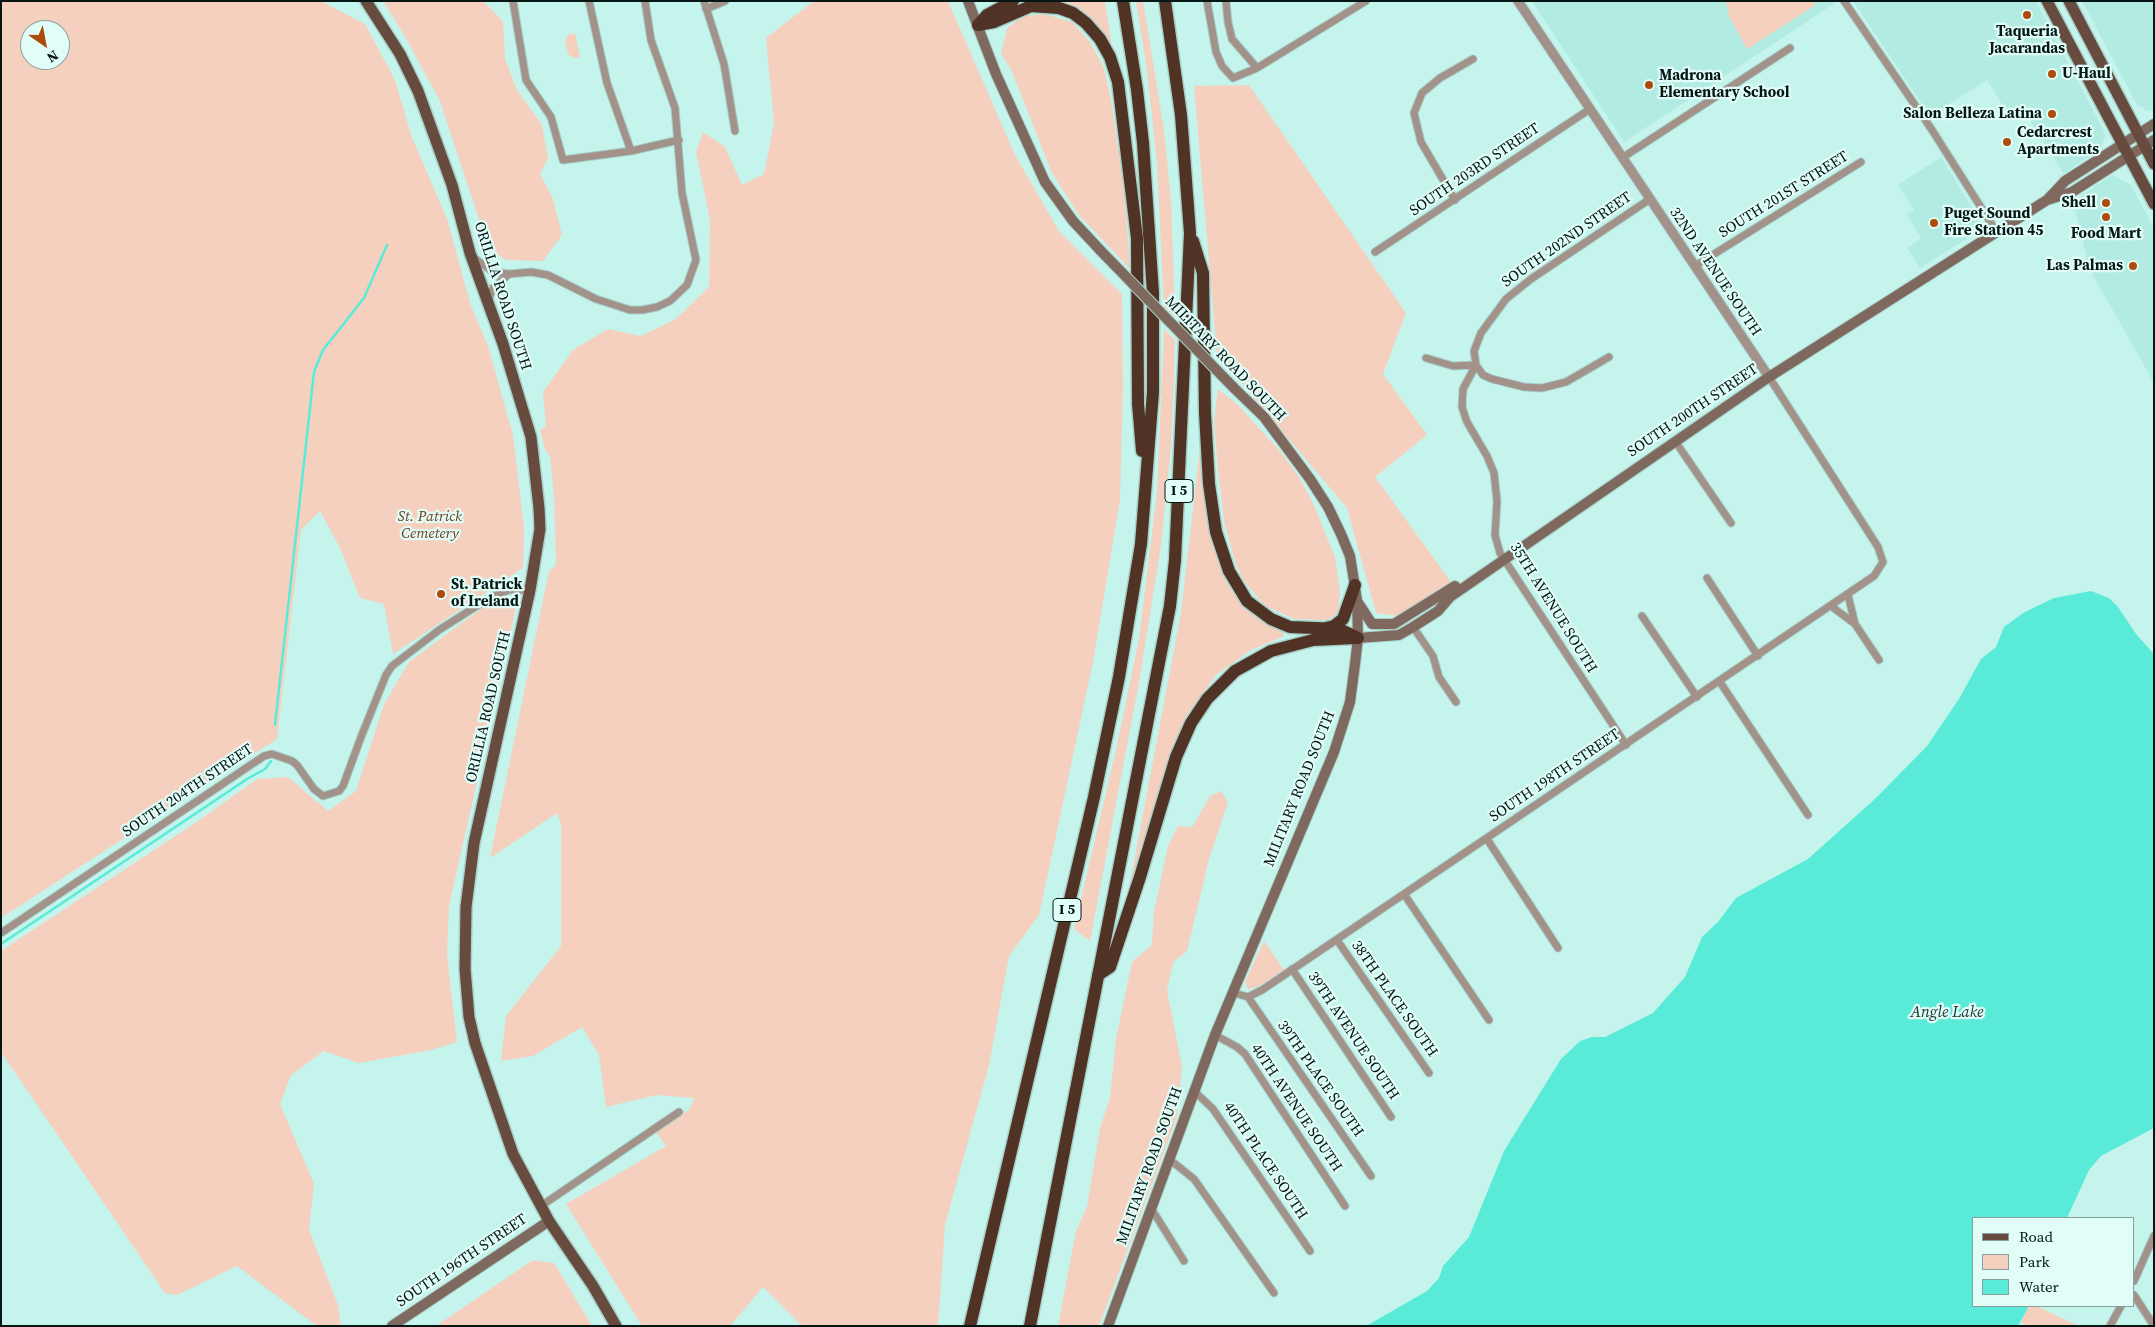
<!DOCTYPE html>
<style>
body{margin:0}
#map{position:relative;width:2155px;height:1327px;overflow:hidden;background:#c5f4ec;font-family:"Source Serif 4",serif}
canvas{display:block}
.frame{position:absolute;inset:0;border:2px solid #051614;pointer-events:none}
.legend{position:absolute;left:1972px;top:1217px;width:162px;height:90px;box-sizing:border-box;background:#e1fdf8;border:1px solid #89a19d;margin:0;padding:6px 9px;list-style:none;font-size:15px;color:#051614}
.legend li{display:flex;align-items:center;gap:10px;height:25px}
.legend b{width:25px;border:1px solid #89a19d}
.north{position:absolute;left:20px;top:20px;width:50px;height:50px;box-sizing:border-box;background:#e1fdf8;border:1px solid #89a19d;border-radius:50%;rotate:147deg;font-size:14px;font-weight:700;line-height:20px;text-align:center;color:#051614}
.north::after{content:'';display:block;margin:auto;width:18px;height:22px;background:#ad4c0a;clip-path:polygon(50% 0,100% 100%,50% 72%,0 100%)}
</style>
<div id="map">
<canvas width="2155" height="1327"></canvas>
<div class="frame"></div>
<ul class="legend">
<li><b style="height:6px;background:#664b3e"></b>Road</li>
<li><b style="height:14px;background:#f6d0be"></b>Park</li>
<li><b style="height:14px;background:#59ebd8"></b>Water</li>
</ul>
<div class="north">N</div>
</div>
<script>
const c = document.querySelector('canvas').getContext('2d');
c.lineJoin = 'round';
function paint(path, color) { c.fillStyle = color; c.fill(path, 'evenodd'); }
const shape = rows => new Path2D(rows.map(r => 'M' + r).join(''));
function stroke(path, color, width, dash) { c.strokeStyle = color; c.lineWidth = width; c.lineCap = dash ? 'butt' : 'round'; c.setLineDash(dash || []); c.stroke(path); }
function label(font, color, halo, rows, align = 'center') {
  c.font = font + ' "Source Serif 4",serif'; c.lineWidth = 4.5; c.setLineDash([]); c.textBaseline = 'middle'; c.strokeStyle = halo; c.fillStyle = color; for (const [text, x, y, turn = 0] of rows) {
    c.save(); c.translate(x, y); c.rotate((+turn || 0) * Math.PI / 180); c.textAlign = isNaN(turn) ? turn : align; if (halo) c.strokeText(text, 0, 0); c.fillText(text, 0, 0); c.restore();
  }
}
paint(shape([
 [1532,1,1832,1,1834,4,1624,142],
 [1853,1,2036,1,2103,129,2105,136,2101,148,2064,174,2021,106,2008,114,1987,80,1930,116],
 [2082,1,2154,1,2154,110,2148,111,2137,105],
 [1941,157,1978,217,1979,228,1976,233,1920,268,1907,248,1921,238,1907,215,1914,210,1898,185],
 [2112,175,2131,185,2154,228,2154,383,2089,268,2073,201]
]), '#b2ebe2');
paint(shape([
 [1,1,321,1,365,24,395,80,411,135,447,219,471,306,488,346,513,435,524,528,523,568,393,654,384,604,360,598,340,548,320,511,301,530,277,739,1,918],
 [30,30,60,30,60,60,30,60],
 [383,1,483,1,503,21,505,59,517,90,542,125,548,158,540,174,553,199,562,235,543,261,507,260,489,250,440,101,407,40],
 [814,1,948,1,1015,155,1059,231,1122,294,1123,388,1120,500,1093,662,1039,915,1009,956,989,1065,945,1225,938,1326,802,1326,763,1287,730,1326,642,1326,566,1204,666,1146,656,1132,690,1109,694,1098,657,1095,606,1107,599,1055,582,1027,533,1056,501,1061,506,1016,561,946,561,824,557,813,490,858,549,571,556,565,554,495,550,457,545,449,540,430,546,426,543,392,573,350,608,329,641,336,676,319,709,287,710,220,696,152,703,132,725,147,742,185,764,174,774,123,766,38],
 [1061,1,1105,1,1113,54,1100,29,1085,14],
 [1136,1,1143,1,1164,130,1171,200,1175,317,1164,307,1157,163,1147,70],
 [1726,1,1815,1,1814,6,1747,49,1729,16],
 [1045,14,1072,22,1090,42,1103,66,1111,99,1125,198,1130,269,1078,214,1051,171,1011,69,1001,54,1007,28,1023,16],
 [575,33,580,57,574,58,568,54,565,41,568,35],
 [1249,85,1406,313,1383,374,1427,435,1375,477,1451,582,1399,616,1376,613,1347,508,1217,354,1194,86],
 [1164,329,1175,340,1174,379,1171,447,1161,545,1140,677,1090,941,1074,929,1116,750,1139,639,1157,492],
 [1218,389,1237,404,1280,451,1299,477,1313,503,1335,557,1340,592,1338,612,1328,620,1295,619,1265,606,1244,581,1235,562,1224,521,1217,460,1214,421],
 [1202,431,1214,548,1224,578,1243,608,1282,632,1284,636,1251,650,1216,675,1186,716,1155,808,1132,891,1129,888,1181,613],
 [503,598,511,599,516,608,449,906,447,956,457,1042,431,1050,359,1063,324,1051,291,1075,280,1104,314,1184,309,1230,338,1305,341,1326,317,1326,237,1266,177,1295,165,1293,1,1052,1,951,201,819,257,779,288,777,328,811,356,791,384,704,409,662,482,608],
 [1221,791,1228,802,1209,859,1187,951,1173,962,1167,991,1182,1066,1177,1117,1099,1326,1058,1326,1076,1231,1087,1207,1100,1128,1110,1098,1116,1039,1132,962,1152,945,1154,912,1168,846,1178,826,1192,827,1210,796],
 [1264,941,1284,970,1258,987,1248,989,1245,982],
 [533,1260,554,1263,592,1326,436,1326],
 [2029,1306,2037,1306,2078,1326,2027,1326,2021,1322]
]), '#f6d0be');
paint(shape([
 [2091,591,2109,598,2118,607,2136,634,2154,654,2154,1128,2101,1156,2089,1170,2067,1218,1974,1218,1974,1306,2029,1306,2018,1326,1366,1326,1427,1291,1439,1278,1443,1266,1469,1237,1504,1151,1561,1059,1580,1041,1592,1037,1605,1037,1653,1013,1685,977,1702,937,1718,922,1736,898,1808,859,1876,798,1927,746,1959,699,1981,659,1996,647,2004,627,2023,613,2054,598]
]), '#59ebd8');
stroke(shape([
 [275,725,314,372,323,350,364,298,387,245],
 [1,944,247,779,265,769,271,761]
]), '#59ebd8', 2.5);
const minor = shape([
 [513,1,526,80,551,117,563,160,631,151,679,140],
 [589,1,607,83,631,151],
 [704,1,724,64,735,131],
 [1207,1,1216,52,1222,66,1233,78,1257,68,1366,1],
 [1226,1,1228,22,1232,39,1257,68],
 [1844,1,1932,130,1996,231],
 [706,9,725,1],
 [1622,158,1790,48],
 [1455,200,1421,142,1414,113,1422,93,1440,78,1473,59],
 [1375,252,1590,109],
 [473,257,493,272,509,274,531,272,548,275,596,299,630,310,642,310,657,307,670,301,687,285,696,260,682,193,675,108,651,40,645,1],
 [1695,266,1861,162],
 [488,301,493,288,509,274],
 [1609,357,1566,382,1542,388,1524,387,1492,379,1483,375,1476,365,1463,389,1462,407,1467,422,1487,456,1494,473,1497,501,1495,535,1500,553,1626,745],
 [1426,358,1453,366,1476,365,1474,351,1481,333,1506,299,1531,279,1650,199],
 [1675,441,1731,523],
 [1707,578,1758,656],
 [1848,595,1855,624,1879,660],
 [1831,606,1855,624],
 [1642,616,1697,697],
 [1413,627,1433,656,1439,677,1456,702],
 [1720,682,1808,815],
 [1487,839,1558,948],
 [1404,894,1489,1020],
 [1,933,264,756,272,754,292,761,297,765,314,789,323,796,339,791,343,786,361,737,386,675,392,666,439,630,491,597,509,590,530,590],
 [1337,940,1429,1073],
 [1292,969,1391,1117],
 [1234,993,1248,997,1262,990,1874,576,1883,562,1878,547,1769,377],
 [1248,997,1371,1176],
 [1215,1035,1237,1047,1245,1054,1345,1206],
 [1194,1091,1213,1109,1310,1251],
 [1169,1159,1194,1179,1274,1293],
 [541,1206,679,1112],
 [1151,1208,1184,1261],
 [2134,1281,2154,1236],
 [2134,1295,2154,1326],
 [2110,1326,2121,1306]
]);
const tertiary = shape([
 [1518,1,1769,377]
]);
const secondary = shape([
 [968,1,996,74,1045,182,1073,221,1100,250],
 [2048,199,2065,181,2154,124],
 [1359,604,1372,624,1394,624,1455,586],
 [1358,638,1399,635,1413,627,1438,611,1450,597,1769,377,2047,200,2072,192,2154,140],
 [392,1326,549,1221],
 [1108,1326,1215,1035,1334,752,1350,702,1355,664,1358,638,1357,600,1350,556,1341,534,1328,507,1310,479,1264,417,1234,388]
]);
const primary = shape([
 [366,1,400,54,418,91,452,185,470,253,503,344,531,437,539,508,540,529,530,590,474,843,466,907,465,969,469,1017,475,1043,513,1154,549,1221,593,1286,616,1326],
 [2047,1,2154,204],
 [2069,1,2154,164]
]);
const motorway = shape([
 [978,25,994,22,1031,6,1059,8,1073,13,1086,23,1100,39,1110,57,1118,82,1137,238,1138,404,1142,451],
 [978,25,987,15,1013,1],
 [1193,241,1203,273,1205,413,1209,484,1216,532,1229,571,1247,601,1271,619,1290,627,1339,629,1358,638],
 [1326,628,1334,626,1343,619,1355,585],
 [1098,975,1110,967,1140,877,1176,757,1191,723,1207,699,1235,671,1271,651,1313,640,1356,638],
 [970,1326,1094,797,1119,677,1141,544,1153,392,1153,293,1143,143,1137,90,1123,1],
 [1030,1326,1170,606,1175,560,1190,233,1181,115,1165,1]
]);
stroke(minor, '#a6d0c9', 9);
stroke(tertiary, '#a6d0c9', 11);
stroke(secondary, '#a6d0c9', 12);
stroke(primary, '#a6d0c9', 14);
stroke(motorway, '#a6d0c9', 15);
stroke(minor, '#a2928a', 7);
stroke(tertiary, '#a2928a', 9);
stroke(secondary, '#7f685e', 10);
stroke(primary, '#664b3e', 11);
stroke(motorway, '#503324', 12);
const secondaryBridge = shape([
 [1100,250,1234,388]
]);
stroke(secondaryBridge, '#a6d0c9', 12, []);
stroke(secondaryBridge, '#7f685e', 10);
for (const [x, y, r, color] of [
 [2027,15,5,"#ad4c0a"],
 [2052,74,5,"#ad4c0a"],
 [1649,85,5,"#ad4c0a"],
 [2052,114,5,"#ad4c0a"],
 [2007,142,5,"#ad4c0a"],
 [2106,203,5,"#ad4c0a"],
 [2106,217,5,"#ad4c0a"],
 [1934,223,5,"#ad4c0a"],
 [2133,266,5,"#ad4c0a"],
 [441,594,5,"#ad4c0a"]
]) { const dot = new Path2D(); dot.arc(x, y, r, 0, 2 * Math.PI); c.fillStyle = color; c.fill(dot); stroke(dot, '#e1fdf8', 2); }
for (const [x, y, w] of [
 [1179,491,28],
 [1067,910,28]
]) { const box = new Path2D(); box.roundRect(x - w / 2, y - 11.5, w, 23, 4); c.fillStyle = '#e1fdf8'; c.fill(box); stroke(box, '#051614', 1); }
label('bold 14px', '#051614', null, [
 ["I 5",1179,491],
 ["I 5",1067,910]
]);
label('bold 15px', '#051614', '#e1fdf8', [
 ["Taqueria",2027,32,"center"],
 ["Jacarandas",2027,49,"center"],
 ["U-Haul",2062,74],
 ["Madrona",1659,76],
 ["Elementary School",1659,93],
 ["Salon Belleza Latina",2042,114,"right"],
 ["Cedarcrest",2017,133],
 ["Apartments",2017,150],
 ["Shell",2096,203,"right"],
 ["Puget Sound",1944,214],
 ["Fire Station 45",1944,231],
 ["Food Mart",2106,234,"center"],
 ["Las Palmas",2123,266,"right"],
 ["St. Patrick",451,585],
 ["of Ireland",451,602]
], 'left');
label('15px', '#051614', '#e1fdf8', [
 ["SOUTH 203RD STREET",1475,170,-34],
 ["SOUTH 201ST STREET",1784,195,-32],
 ["SOUTH 202ND STREET",1567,240,-35],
 ["32ND AVENUE SOUTH",1715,272,56],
 ["ORILLIA ROAD SOUTH",502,296,72],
 ["MILITARY ROAD SOUTH",1225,359,46],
 ["SOUTH 200TH STREET",1693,411,-34],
 ["35TH AVENUE SOUTH",1553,608,58],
 ["ORILLIA ROAD SOUTH",489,707,-77],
 ["SOUTH 198TH STREET",1555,776,-34],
 ["MILITARY ROAD SOUTH",1300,789,-68],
 ["SOUTH 204TH STREET",188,791,-34],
 ["38TH PLACE SOUTH",1394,999,55],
 ["39TH AVENUE SOUTH",1353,1036,56],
 ["39TH PLACE SOUTH",1320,1079,55],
 ["40TH AVENUE SOUTH",1296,1108,56],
 ["40TH PLACE SOUTH",1265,1161,56],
 ["MILITARY ROAD SOUTH",1150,1166,-70],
 ["SOUTH 196TH STREET",462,1261,-34]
]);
label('italic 15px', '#753a1a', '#e1fdf8', [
 ["St. Patrick",430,517],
 ["Cemetery",430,534]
]);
label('italic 16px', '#1b3330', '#e1fdf8', [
 ["Angle Lake",1947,1013]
]);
</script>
